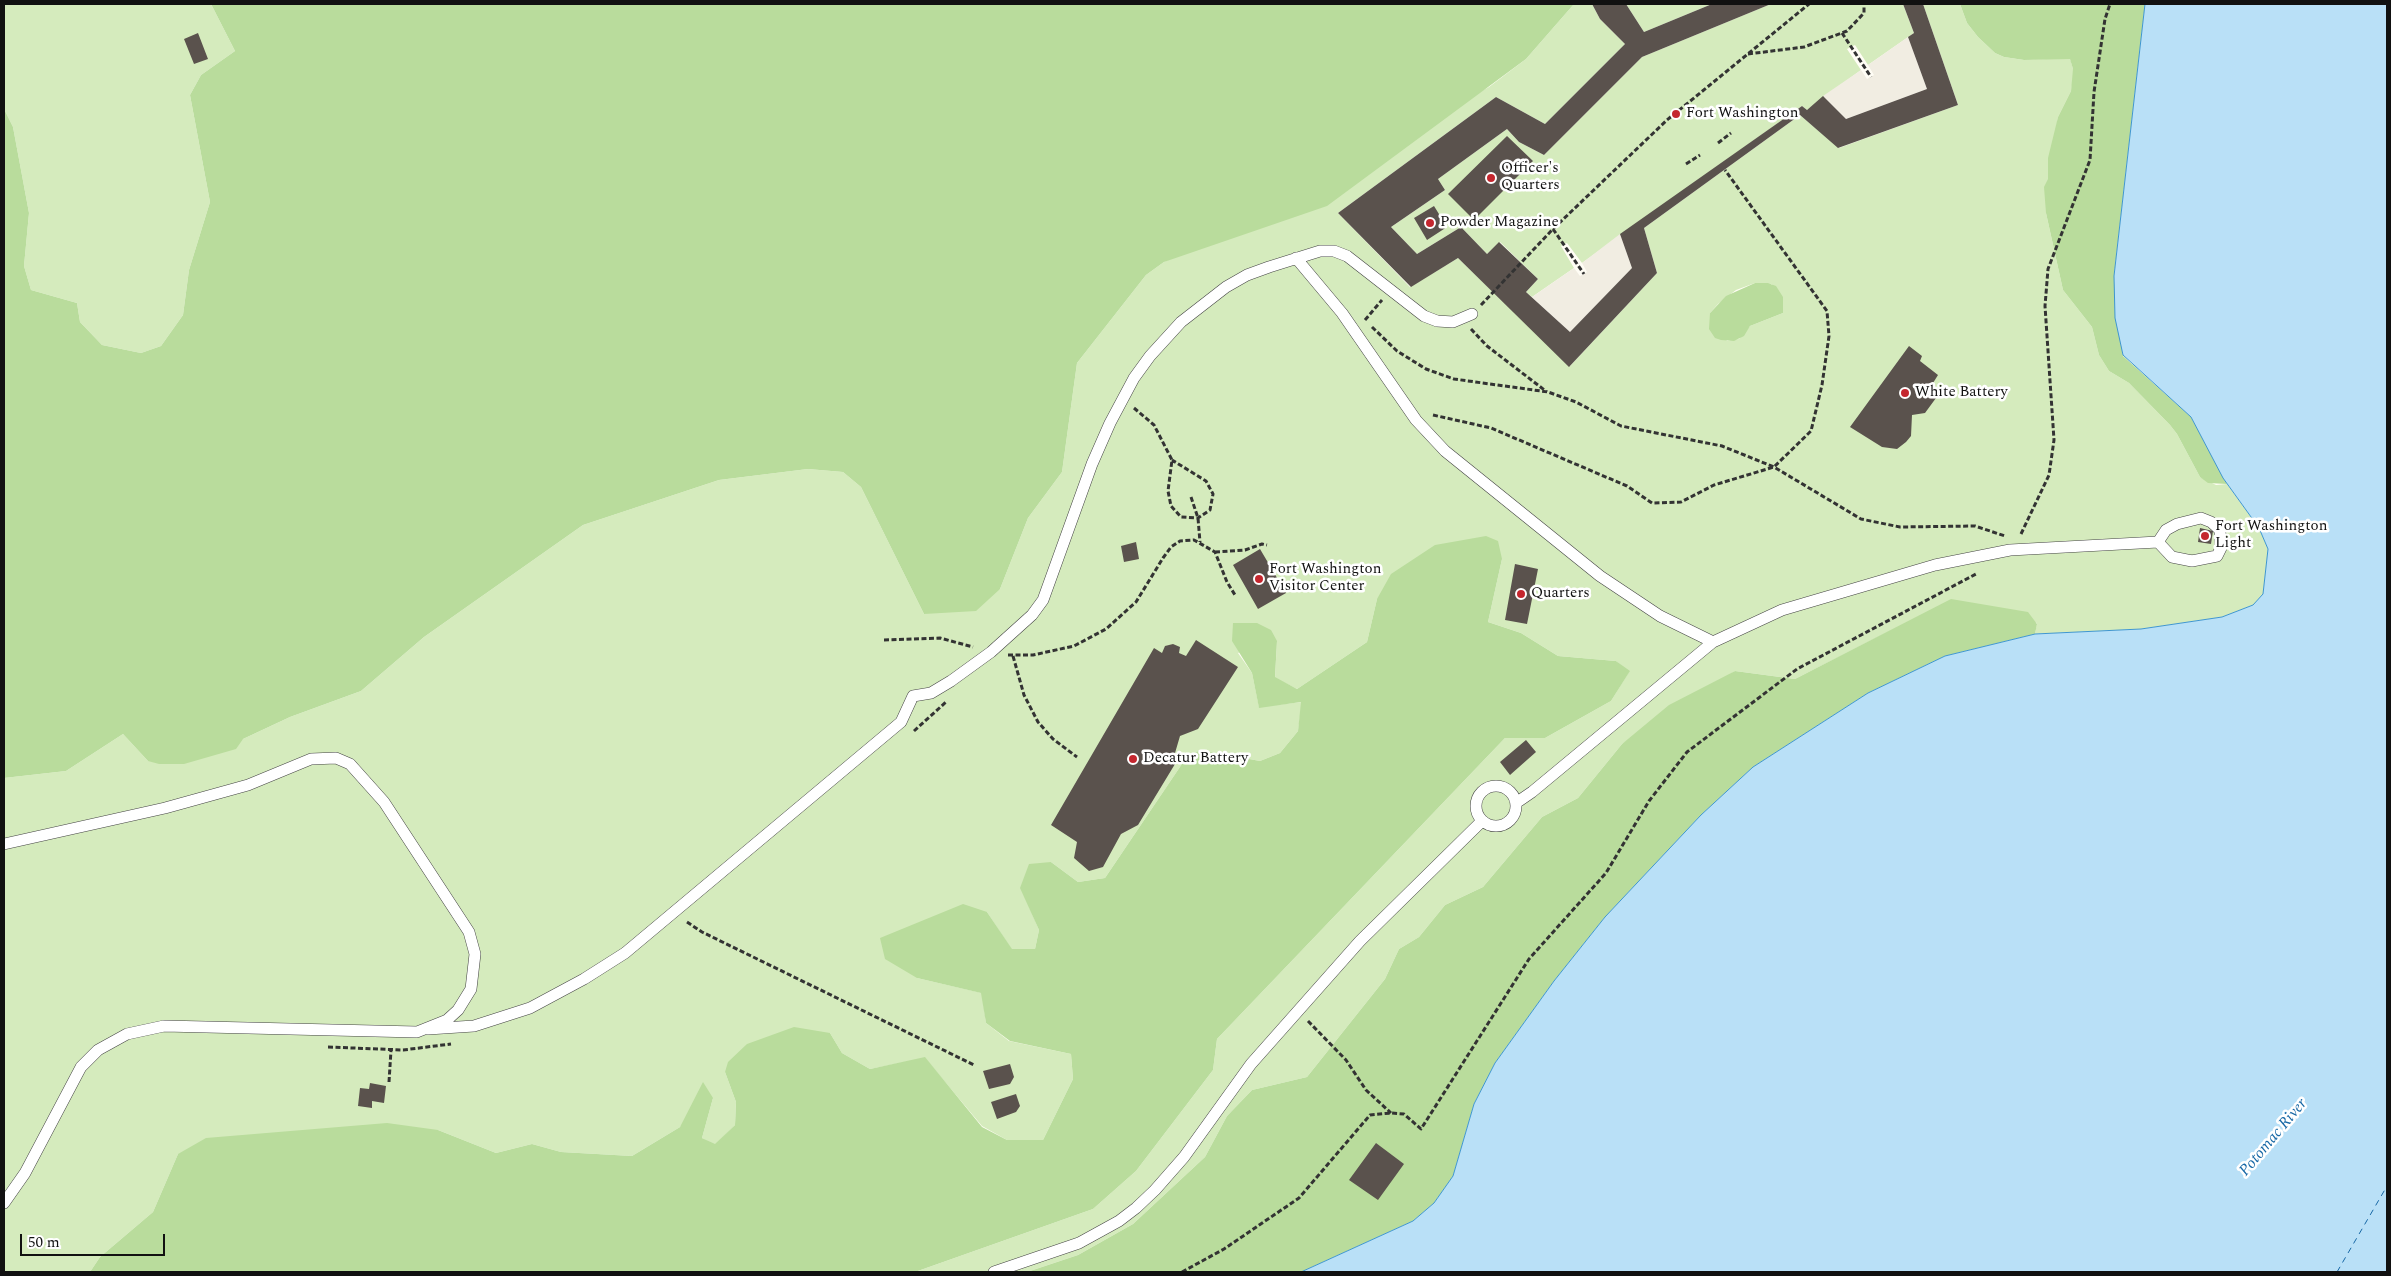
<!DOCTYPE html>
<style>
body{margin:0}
#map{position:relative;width:2391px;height:1276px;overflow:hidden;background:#fffdf5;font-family:Spectral,serif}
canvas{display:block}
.frame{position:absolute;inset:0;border:5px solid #111;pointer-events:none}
.scale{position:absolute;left:20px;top:1234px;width:145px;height:22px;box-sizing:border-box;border:2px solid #111;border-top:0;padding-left:6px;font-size:15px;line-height:18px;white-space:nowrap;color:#111;-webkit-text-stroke:4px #fff;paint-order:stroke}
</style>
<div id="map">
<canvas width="2391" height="1276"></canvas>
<div class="frame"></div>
<div class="scale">50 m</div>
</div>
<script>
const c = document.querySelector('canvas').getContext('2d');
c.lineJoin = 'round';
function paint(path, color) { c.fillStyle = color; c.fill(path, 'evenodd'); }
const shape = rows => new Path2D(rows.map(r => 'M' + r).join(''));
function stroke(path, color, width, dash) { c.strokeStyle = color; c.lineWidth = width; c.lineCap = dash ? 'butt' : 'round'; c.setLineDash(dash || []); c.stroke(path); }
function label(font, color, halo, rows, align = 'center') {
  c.font = font + ' Spectral,serif'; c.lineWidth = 5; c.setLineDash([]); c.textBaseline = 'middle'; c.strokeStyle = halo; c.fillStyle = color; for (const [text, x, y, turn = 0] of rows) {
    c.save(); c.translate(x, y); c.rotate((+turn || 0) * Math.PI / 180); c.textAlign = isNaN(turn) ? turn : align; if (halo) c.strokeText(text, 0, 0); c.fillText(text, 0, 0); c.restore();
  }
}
paint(shape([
 [4,4,211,4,235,51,201,75,190,95,210,202,189,270,183,315,161,346,141,353,102,345,80,322,77,303,31,290,24,266,29,213,13,127,4,109],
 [1574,4,1592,4,1600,19,1625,44,1545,124,1496,97,1338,213,1410,287,1458,258,1570,366,1657,273,1644,228,1800,115,1839,148,1958,105,1923,4,1960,4,1967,23,1978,37,1995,53,2004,57,2024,60,2070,58,2073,69,2073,79,2071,91,2058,117,2048,179,2046,213,2063,290,2092,327,2099,355,2109,371,2129,383,2170,425,2177,434,2200,477,2216,485,2227,484,2259,528,2268,549,2263,594,2253,605,2222,617,2141,629,2035,634,2037,623,1951,600,1795,679,1735,671,1622,744,1578,798,1542,817,1483,887,1445,905,1419,937,1399,949,1385,979,1307,1077,1252,1090,1227,1116,1205,1157,1133,1224,1078,1255,1027,1272,915,1272,1093,1209,1136,1171,1213,1070,1217,1039,1505,738,1545,738,1611,701,1629,672,1616,661,1558,656,1521,633,1488,622,1502,559,1377,599,1367,642,1297,689,1275,678,1277,641,1238,653,1252,673,1259,707,1302,702,1298,731,1280,753,1260,761,1201,750,1188,755,1105,878,1078,882,1051,862,1021,888,1039,930,1035,949,1012,950,987,912,917,978,982,993,986,1023,1009,1041,1071,1054,1073,1079,1043,1140,1007,1140,982,1126,925,1058,870,1069,842,1053,830,1033,725,1072,736,1102,735,1125,715,1145,702,1138,713,1098,680,1127,632,1156,561,1152,532,1144,496,1153,438,1130,178,1154,153,1212,100,1257,90,1272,4,1272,4,778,66,771,123,734,148,761,243,739,290,717,361,691,424,637,583,525,719,480,808,469,843,472,861,487,924,614,1000,589,1028,518,1062,472,1077,363,1146,275,1164,262,1489,87,1526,59],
 [1755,283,1772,284,1783,313,1750,326,1739,339,1727,341,1710,313,1718,304,1736,290],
 [1626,4,1712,4,1644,32],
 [1771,4,1903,4,1914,33,1868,65,1855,45,1847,49,1861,70,1807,110,1802,106,1582,263,1567,243,1561,246,1574,268,1532,297,1526,292,1538,279,1500,242,1487,254,1461,227,1417,254,1391,227,1445,190,1438,179,1507,129,1519,142,1544,155,1642,57]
]), '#d5ebbd');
paint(shape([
 [211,4,1574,4,1526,59,1327,206,1164,262,1146,275,1077,363,1062,472,1028,518,1000,589,976,611,924,614,861,487,843,472,808,469,719,480,583,525,424,637,361,691,290,717,243,739,236,749,184,764,159,764,148,761,123,734,66,771,4,778,4,109,13,127,29,213,24,266,31,290,77,303,80,322,102,345,141,353,161,346,183,315,189,270,210,202,190,95,201,75,235,51],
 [1960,4,2145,4,2114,276,2123,356,2191,417,2227,484,2208,483,2200,477,2177,434,2170,425,2129,383,2109,371,2099,355,2092,327,2063,290,2046,213,2044,187,2048,179,2048,158,2058,117,2071,91,2073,69,2070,59,2024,60,2004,57,1995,53,1978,37,1967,23],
 [1755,283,1768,283,1776,286,1783,297,1783,313,1750,326,1744,336,1734,341,1721,340,1715,338,1709,329,1710,313,1726,296],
 [1486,536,1498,541,1502,559,1488,622,1521,633,1558,656,1616,661,1630,671,1611,701,1545,738,1505,738,1217,1039,1213,1070,1136,1171,1093,1209,915,1272,90,1272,100,1257,153,1212,178,1154,206,1138,387,1123,438,1130,496,1153,532,1144,561,1152,632,1156,680,1127,703,1082,713,1098,702,1138,715,1144,735,1125,736,1102,725,1072,728,1062,747,1044,794,1027,830,1033,842,1053,870,1069,925,1057,982,1127,1007,1140,1043,1140,1073,1079,1071,1054,1010,1041,986,1023,981,993,917,978,885,959,880,938,963,904,987,912,1012,949,1035,949,1039,930,1020,888,1029,864,1051,862,1078,882,1105,878,1188,755,1201,750,1260,761,1280,753,1298,731,1301,702,1259,708,1252,673,1232,641,1233,623,1257,623,1271,630,1277,641,1275,677,1297,689,1367,642,1377,599,1391,574,1435,545],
 [1951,599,2028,612,2037,624,2035,634,1945,656,1868,693,1753,767,1701,815,1605,917,1554,981,1495,1063,1474,1104,1453,1176,1434,1203,1413,1221,1301,1272,1027,1272,1078,1255,1133,1224,1205,1157,1227,1116,1252,1090,1307,1077,1385,979,1399,949,1419,937,1445,905,1483,887,1542,817,1578,798,1622,744,1669,705,1735,671,1795,679]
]), '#b9dc9c');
paint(shape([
 [1908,37,1927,89,1846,119,1823,96,1861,70,1867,79,1874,75,1868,65],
 [1620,234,1632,268,1570,332,1532,297,1574,268,1580,276,1587,272,1582,263]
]), '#f1ede2');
const water = shape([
 [2145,4,2387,4,2387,1272,1301,1272,1413,1221,1434,1203,1453,1176,1474,1104,1495,1063,1554,981,1605,917,1701,815,1753,767,1868,693,1945,656,2035,634,2141,629,2222,617,2253,605,2263,594,2268,549,2259,528,2223,478,2191,417,2123,355,2115,318,2114,276,2145,4]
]);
paint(water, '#b9e0f7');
stroke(water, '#3f96cf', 1);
stroke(shape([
 [2337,1272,2387,1186]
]), '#1768a6', 1, [6, 5]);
paint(shape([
 [1592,4,1626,4,1644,32,1712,4,1771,4,1642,57,1544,155,1519,142,1507,129,1438,179,1445,190,1391,227,1417,254,1461,227,1487,254,1499,242,1538,279,1526,292,1570,332,1632,268,1620,234,1802,106,1807,110,1823,96,1846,119,1927,89,1908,37,1914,33,1903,4,1923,4,1958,105,1838,148,1800,115,1644,228,1657,273,1569,367,1458,258,1411,287,1338,213,1496,97,1545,124,1625,44,1600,19],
 [198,33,208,59,194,64,184,39],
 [1507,136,1533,161,1474,220,1448,194],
 [1434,206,1447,227,1427,240,1414,218],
 [1909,346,1922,356,1920,361,1938,375,1933,383,1936,398,1925,413,1912,415,1911,436,1906,442,1897,449,1882,447,1850,427],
 [2200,528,2213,531,2211,544,2198,542],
 [1136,542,1139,559,1124,562,1121,546],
 [1260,549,1286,593,1258,609,1233,565],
 [1515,564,1538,569,1527,624,1505,620],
 [1196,640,1238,667,1198,729,1180,736,1175,753,1175,764,1138,825,1121,834,1103,867,1089,871,1074,858,1077,842,1051,825,1154,648,1162,653,1165,646,1173,644,1180,647,1179,653,1186,656],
 [1526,740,1536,752,1510,775,1500,762],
 [1010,1064,1014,1077,1010,1084,989,1089,983,1071],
 [370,1083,386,1086,384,1103,372,1101,372,1108,358,1106,360,1088,369,1089],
 [1016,1094,1020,1106,1016,1112,997,1119,991,1102],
 [1376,1143,1404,1164,1378,1200,1349,1180]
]), '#5a524d');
const lane = shape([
 [1296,258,1342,313,1416,420,1445,451,1600,576,1660,616,1713,642],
 '1476 806a20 20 0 1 1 40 0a20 20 0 1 1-40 0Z',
 [1516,803,1532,792,1713,642,1782,610,1935,565,2010,550,2158,542,2172,557,2192,561,2217,556,2221,548,2220,530,2211,522,2201,518,2177,524,2166,530,2158,542],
 [4,844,165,808,248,785,311,759,336,758,350,764,384,802,469,932,475,954,471,989,458,1010,447,1020,417,1032,164,1026,127,1034,98,1050,81,1067,25,1173,4,1203],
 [428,1029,474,1026,530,1008,584,979,625,953,901,722,913,696,931,693,951,681,991,652,1032,615,1043,600,1092,464,1110,423,1134,378,1150,356,1181,322,1226,287,1247,275,1269,267,1320,251,1334,251,1347,256,1424,316,1437,321,1453,322,1472,314],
 [994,1272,1079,1243,1119,1221,1136,1208,1155,1190,1184,1157,1251,1064,1360,941,1482,821]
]);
stroke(lane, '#444', 12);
stroke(shape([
 [1842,33,1871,77],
 [1748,54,1804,47,1847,31,1864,13,1864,4],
 [1718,143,1731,133],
 [1686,164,1700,155],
 [1553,229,1584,274],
 [1481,305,1553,229,1667,120,1809,4],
 [1365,320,1382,300],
 [1372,327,1397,351,1426,369,1454,379,1548,392,1576,402,1621,426,1722,446,1774,467,1861,519,1900,527,1975,526,2005,536],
 [1471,329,1487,346,1547,392],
 [1134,408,1154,425,1172,460,1168,491,1171,506,1181,517,1198,518,1210,510,1213,494,1206,481,1172,460],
 [1433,415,1491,428,1627,486,1652,503,1681,502,1714,485,1774,467,1811,431,1822,385,1829,336,1827,311,1725,170],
 [1191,497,1198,518,1200,542],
 [2021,534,2049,475,2054,440,2045,306,2048,269,2090,160,2094,92,2105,19,2110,4],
 [1215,552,1245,550,1262,544,1267,545],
 [884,640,940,638,973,647],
 [1008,655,1033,655,1074,646,1106,629,1136,602,1163,558,1171,547,1180,541,1194,540,1215,552,1227,582,1235,595],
 [1013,656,1024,695,1038,722,1053,739,1077,757],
 [914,731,946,702],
 [687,922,702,932,974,1065],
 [1308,1021,1346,1060,1366,1090,1391,1113],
 [328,1047,403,1050,451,1044],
 [389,1082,391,1050],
 [1182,1272,1224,1249,1299,1198,1370,1115,1391,1113,1404,1114,1421,1129,1529,959,1606,873,1649,801,1687,752,1797,669,1976,574]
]), '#333', 3, [5, 2.5]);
stroke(lane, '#fff', 11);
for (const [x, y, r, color] of [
 [1676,114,5,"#c4262e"],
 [1491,178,5,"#c4262e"],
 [1430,223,5,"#c4262e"],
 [1905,393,5,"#c4262e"],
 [2205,536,5,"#c4262e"],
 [1259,579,5,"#c4262e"],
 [1521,594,5,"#c4262e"],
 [1133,759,5,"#c4262e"]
]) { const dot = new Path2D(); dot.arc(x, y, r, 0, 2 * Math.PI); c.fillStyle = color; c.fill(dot); stroke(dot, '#fff', 2); }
label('15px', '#111', '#fff', [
 ["Fort Washington",1686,114],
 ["Officer's",1501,169],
 ["Quarters",1501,186],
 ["Powder Magazine",1440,223],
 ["White Battery",1915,393],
 ["Fort Washington",2215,527],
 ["Light",2215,544],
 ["Fort Washington",1269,570],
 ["Visitor Center",1269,587],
 ["Quarters",1531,594],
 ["Decatur Battery",1143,759]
], 'left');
label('italic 16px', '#1768a6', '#fff', [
 ["Potomac River",2274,1138,-50]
]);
</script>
